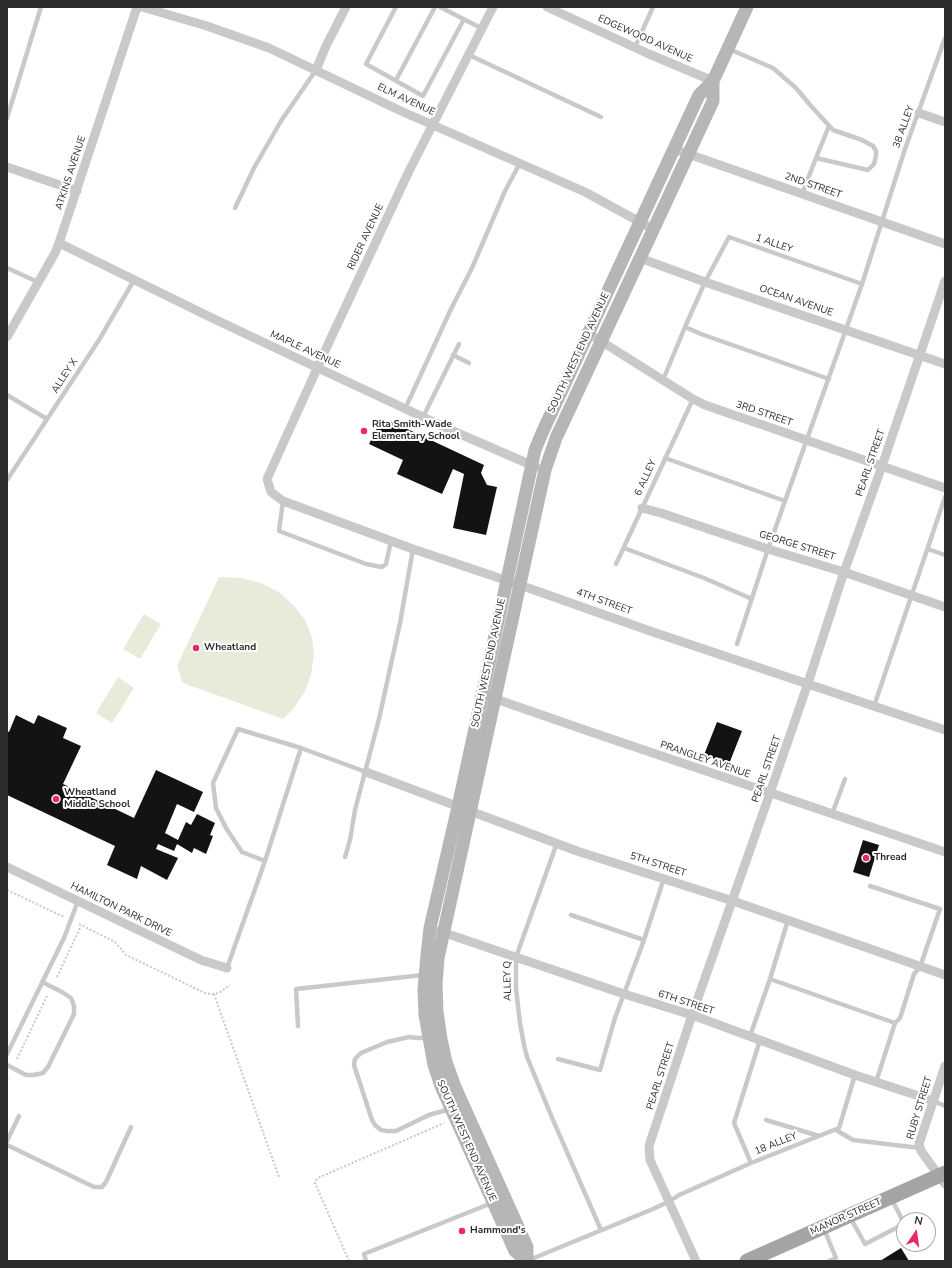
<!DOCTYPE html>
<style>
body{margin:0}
#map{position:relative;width:952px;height:1268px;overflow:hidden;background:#fff;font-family:"Nunito Sans",sans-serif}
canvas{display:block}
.frame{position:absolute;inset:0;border:8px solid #2c2c2c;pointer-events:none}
.north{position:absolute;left:896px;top:1212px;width:40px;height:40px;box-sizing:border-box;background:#fff;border:1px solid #ababab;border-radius:50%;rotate:13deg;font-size:11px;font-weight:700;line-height:16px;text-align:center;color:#2c2c2c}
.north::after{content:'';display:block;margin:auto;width:14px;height:18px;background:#e82a64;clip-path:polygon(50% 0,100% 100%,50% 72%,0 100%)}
</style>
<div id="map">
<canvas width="952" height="1268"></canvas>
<div class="frame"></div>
<div class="north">N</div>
</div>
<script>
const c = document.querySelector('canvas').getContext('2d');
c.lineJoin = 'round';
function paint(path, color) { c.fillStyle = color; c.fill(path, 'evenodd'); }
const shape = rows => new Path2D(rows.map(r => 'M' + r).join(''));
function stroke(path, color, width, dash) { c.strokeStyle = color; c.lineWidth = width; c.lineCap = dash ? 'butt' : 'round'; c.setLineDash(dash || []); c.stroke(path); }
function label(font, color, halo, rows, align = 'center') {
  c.font = font + ' "Nunito Sans",sans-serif'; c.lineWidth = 4; c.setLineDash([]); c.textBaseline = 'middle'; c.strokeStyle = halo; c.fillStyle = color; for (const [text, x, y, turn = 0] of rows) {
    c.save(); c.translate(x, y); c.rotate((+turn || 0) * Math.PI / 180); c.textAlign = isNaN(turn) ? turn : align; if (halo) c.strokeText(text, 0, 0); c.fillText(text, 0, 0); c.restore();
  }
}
paint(shape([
 [219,577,241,578,261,583,279,592,294,606,305,620,312,637,314,654,311,675,305,691,294,708,283,719,183,683,177,666],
 [144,614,161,624,140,659,123,649],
 [118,677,134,688,112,723,96,713]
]), '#e7ebd9');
paint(shape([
 [388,420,484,465,481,473,487,485,497,487,486,535,453,528,464,474,453,469,442,494,397,474,403,460,369,444,378,426,383,429],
 [16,715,34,724,38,715,67,728,63,738,81,746,63,784,134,818,156,770,203,792,194,812,177,804,165,833,178,840,186,822,191,825,197,814,215,823,210,835,213,836,206,854,194,848,192,853,177,844,174,851,158,844,156,849,178,858,167,880,141,866,137,879,107,865,115,846,7,795,7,731,9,732],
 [717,722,742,731,729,764,704,755],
 [863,840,879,845,869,877,853,872],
 [901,1248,909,1261,880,1261]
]), '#131313');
stroke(shape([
 [7,890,64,917],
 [79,924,115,942,126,955,205,993,212,994,219,993,230,985],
 [57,977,81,926],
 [214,994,279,1177],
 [17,1059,47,996],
 [7,1080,8,1078],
 [349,1261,315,1183,315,1181,318,1178,444,1123]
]), '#c9c9c9', 2, [2, 2]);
stroke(shape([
 [396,7,366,64,423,96,464,19],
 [440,7,481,28],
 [635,47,653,7],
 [729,49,773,68,796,88,811,106,833,130,862,140,873,146,876,151,876,156,874,164,868,170,816,158,802,194],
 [467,54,601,117],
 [396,80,435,7],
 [7,118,41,7],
 [816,158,829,126],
 [235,208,254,168,281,121,316,70],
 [7,268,38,282],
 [685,327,701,334,829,379],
 [453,355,469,363],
 [663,380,685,327,705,282,729,237,862,284],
 [7,395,47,419],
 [405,409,451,309,472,268,505,191,520,163],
 [423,417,459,344],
 [665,458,785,501],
 [7,480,99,340,134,280],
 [283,501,279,531,366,564,382,567,386,564,391,541],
 [624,548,704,578,752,599],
 [928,549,945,555],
 [616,564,693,399],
 [737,644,768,549,862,284,905,149,945,38],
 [874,706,945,497],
 [832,814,845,779],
 [557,843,516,957,516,989,520,1023,524,1045,527,1057,553,1120,601,1230],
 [345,857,350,840,355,810,379,719,400,623,413,549],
 [265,861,242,852,226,828,216,808,213,783,238,729,301,748],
 [870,886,940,909,920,967,914,974,900,1018,895,1023,876,1082],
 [571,915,644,940],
 [227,968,265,861,301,748,366,772],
 [770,979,895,1023],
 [298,1026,296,989,423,975],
 [750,1036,770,979,788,920],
 [429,1038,418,1038,409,1037,387,1042,361,1053,355,1059,354,1065,372,1120,375,1125,381,1130,387,1131,396,1131,429,1115,450,1109],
 [7,1054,64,938,78,901],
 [558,1059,600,1070,615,1018,644,940,664,878],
 [7,1065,26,1075,34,1075,43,1073,48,1067,74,1014,74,1006,71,998,62,992,42,982],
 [934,1101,945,1106],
 [766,1120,819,1136],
 [836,1130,853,1140,920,1148],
 [7,1141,19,1116],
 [7,1145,94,1187,102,1187,106,1182,131,1127],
 [751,1163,734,1123,760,1040],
 [892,1200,904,1223],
 [850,1217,865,1244,904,1224],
 [824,1229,836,1258,829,1261],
 [529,1260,653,1209,670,1201,679,1195,751,1163,839,1128,855,1075],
 [366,1261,364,1254,492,1203]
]), '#c9c9c9', 4.5);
stroke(shape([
 [142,7,207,26,269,48,401,111,585,192,653,229],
 [493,7,409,171,330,340,267,479,271,492,283,501,413,549,520,585,650,631,945,730],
 [547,7,649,54,713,81],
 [316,70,326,46,346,7],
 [919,113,945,122],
 [674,149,945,244],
 [7,167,77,191],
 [59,243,210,317,318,368,453,431,536,467],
 [640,258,705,282,945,364],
 [588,333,693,399,705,405,945,488],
 [7,337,55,253,59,243,137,7],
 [642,508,661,513,768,549,844,572,945,607],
 [490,697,588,731,945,852],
 [366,772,577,851,733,901,945,975],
 [7,867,201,960,227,968],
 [439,931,624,994,692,1015,855,1075,934,1101],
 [945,1066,919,1144,921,1151,945,1184],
 [696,1261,650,1160,649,1146,692,1015,770,793,808,683,844,572,882,466,945,281]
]), '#c9c9c9', 9);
stroke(shape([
 [527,1261,515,1251,441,1086,434,1065,425,1015,424,989,427,955,430,928,458,807,535,450,542,433,699,95,713,81,747,7],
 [527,1261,527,1247,455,1087,446,1062,441,1039,437,1012,436,985,438,958,545,470,556,438,628,284,713,101,713,81]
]), '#b6b6b6', 13);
stroke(shape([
 [747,1261,945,1173]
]), '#a4a4a4', 15);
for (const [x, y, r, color] of [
 [364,431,4,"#e82a64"],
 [196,648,4,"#e82a64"],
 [56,799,4,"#e82a64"],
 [866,858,4,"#e82a64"],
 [462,1231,4,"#e82a64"]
]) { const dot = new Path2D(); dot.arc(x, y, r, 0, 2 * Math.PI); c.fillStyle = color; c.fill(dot); stroke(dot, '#fff', 1.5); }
label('10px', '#2c2c2c', '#fff', [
 ["EDGEWOOD AVENUE",645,39,24],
 ["ELM AVENUE",406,100,25],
 ["38 ALLEY",904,127,-70],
 ["ATKINS AVENUE",71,173,-72],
 ["2ND STREET",813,186,19],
 ["RIDER AVENUE",366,237,-65],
 ["1 ALLEY",774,244,19],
 ["OCEAN AVENUE",796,301,19],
 ["MAPLE AVENUE",305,350,25],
 ["SOUTH WEST END AVENUE",579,353,-65],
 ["ALLEY X",65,376,-57],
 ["3RD STREET",764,414,19],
 ["PEARL STREET",871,463,-71],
 ["6 ALLEY",646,478,-65],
 ["GEORGE STREET",797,546,17],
 ["4TH STREET",604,602,20],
 ["SOUTH WEST END AVENUE",489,663,-78],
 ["PRANGLEY AVENUE",705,760,19],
 ["PEARL STREET",767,769,-71],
 ["5TH STREET",658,865,18],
 ["HAMILTON PARK DRIVE",121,910,26],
 ["ALLEY Q",508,981,-91],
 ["6TH STREET",686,1003,18],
 ["PEARL STREET",661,1076,-72],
 ["RUBY STREET",920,1108,-73],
 ["SOUTH WEST END AVENUE",466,1141,66],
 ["18 ALLEY",776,1144,-22],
 ["MANOR STREET",846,1217,-24]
]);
label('bold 10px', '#2c2c2c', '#fff', [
 ["Rita Smith-Wade",372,425],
 ["Elementary School",372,437],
 ["Wheatland",204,648],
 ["Wheatland",64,793],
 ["Middle School",64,805],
 ["Thread",874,858],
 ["Hammond's",470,1231]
], 'left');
</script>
